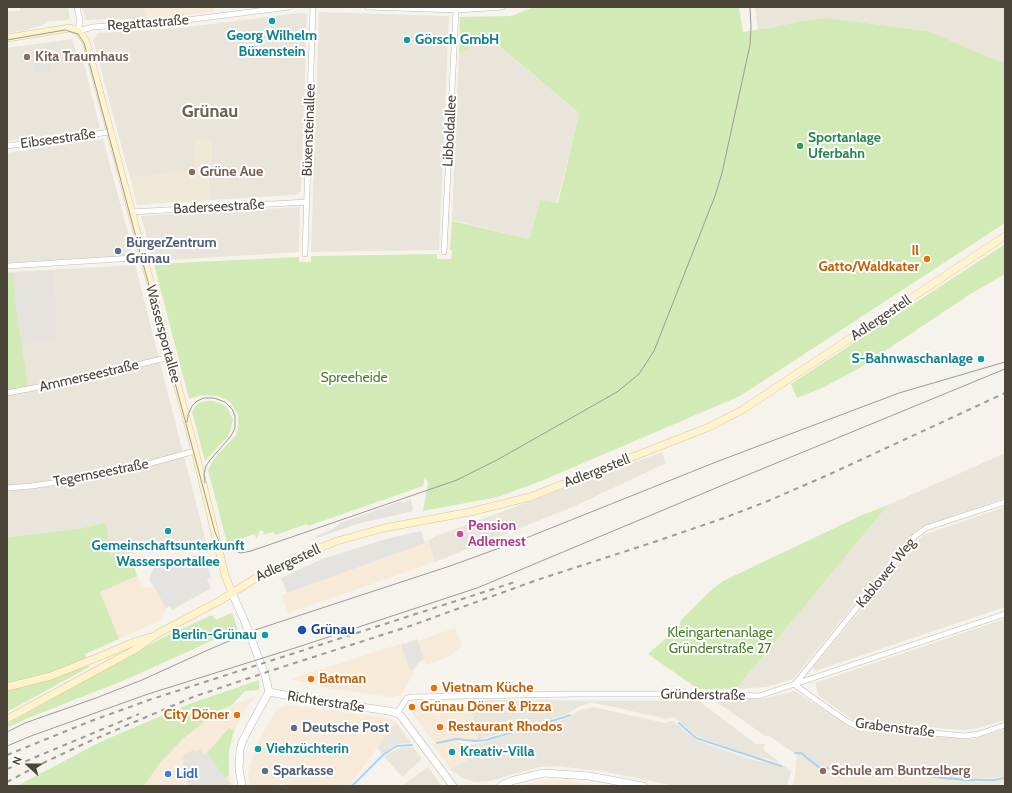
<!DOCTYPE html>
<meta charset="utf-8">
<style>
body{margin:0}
#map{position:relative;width:1012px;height:793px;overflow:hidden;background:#f6f3ec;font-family:Cabin,sans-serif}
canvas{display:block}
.frame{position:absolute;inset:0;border:8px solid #4b4439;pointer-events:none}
.north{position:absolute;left:8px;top:745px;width:40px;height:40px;-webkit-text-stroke:3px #fff;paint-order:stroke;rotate:291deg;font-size:11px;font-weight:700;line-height:16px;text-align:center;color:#4b4439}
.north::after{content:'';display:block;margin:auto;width:14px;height:18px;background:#4b4439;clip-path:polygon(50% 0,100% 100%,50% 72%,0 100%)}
</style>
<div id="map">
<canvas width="1012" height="793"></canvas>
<div class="frame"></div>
<div class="north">N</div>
</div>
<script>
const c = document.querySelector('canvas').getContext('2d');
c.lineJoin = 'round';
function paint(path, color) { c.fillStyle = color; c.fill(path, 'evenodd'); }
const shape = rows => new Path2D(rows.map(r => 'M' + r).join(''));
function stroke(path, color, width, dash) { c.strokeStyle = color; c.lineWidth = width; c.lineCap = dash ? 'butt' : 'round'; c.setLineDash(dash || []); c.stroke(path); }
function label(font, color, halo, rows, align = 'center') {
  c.font = font + ' Cabin,sans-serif'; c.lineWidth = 4; c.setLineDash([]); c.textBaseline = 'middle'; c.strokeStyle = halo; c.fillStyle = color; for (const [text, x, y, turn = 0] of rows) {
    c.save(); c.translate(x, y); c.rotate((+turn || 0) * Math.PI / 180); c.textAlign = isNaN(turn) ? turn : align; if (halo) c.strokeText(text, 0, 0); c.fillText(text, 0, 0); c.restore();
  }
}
paint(shape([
 [20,7,68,7,70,18,67,20,45,22,45,24,27,30,7,33,7,12,20,11],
 [82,7,144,7,146,19,86,20],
 [755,7,1005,7,1005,64,928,31,827,18,801,21,758,30],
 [319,12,449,16,439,250,311,252],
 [304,13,307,15,301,191,296,195,210,200,208,171,211,171,212,141,194,171,176,171,176,173,130,178,93,40,98,33,180,28,291,14],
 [486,36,579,113,557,203,540,200,530,239,452,220,459,54],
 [72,39,77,56,82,56,100,128,7,141,7,48],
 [103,139,132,248,131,254,129,256,7,263,7,153],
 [300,207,299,252,153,261,141,216],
 [135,265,206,542,168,548,145,543,127,556,111,555,105,524,77,529,7,537,7,272],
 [662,452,666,463,575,506,435,562,428,541,434,537],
 [1005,453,1005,498,919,528,909,538,793,679,766,687,736,689,888,505],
 [1005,507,1005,607,815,671,813,667,923,535],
 [1005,619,1005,720,979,728,961,730,858,721,853,720,819,696,815,683],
 [795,691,853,729,862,731,973,739,1005,729,1005,777,976,779,975,782,947,780,882,771,819,770,768,735,767,737,712,699,763,699],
 [485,700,699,701,756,744,765,744,764,750,783,765,769,759,750,755,697,736,674,717,666,719,605,705,591,703,580,706,565,715,477,740,470,703,485,703],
 [593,707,665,723,673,721,696,740,749,759,785,766,791,771,787,786,675,786,612,773,558,766,539,767,490,781,476,782,462,778,450,769,467,760,457,742,469,745,481,743,566,719,579,710],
 [396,722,411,743,397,744,382,754,377,747],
 [413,747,422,759,402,777,384,756,399,748],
 [428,767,442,786,401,786]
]), '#eae5da');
paint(shape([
 [144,7,213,7,214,12,146,19],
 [428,541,435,562,288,613,282,595],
 [137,576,142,585,147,588,154,587,166,608,164,615,157,622,119,639,100,592],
 [455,628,462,646,450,656,426,665,424,659,419,662,412,671,413,674,403,692,399,696,391,697,325,688,319,685,291,679,403,643,404,646],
 [256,696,249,704,238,722,230,744,228,758,228,770,232,786,144,786,159,764,192,731,222,709],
 [409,703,470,703,477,740,471,741,457,739,457,742,467,760,450,769,432,744,435,743,407,706],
 [288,705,390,718,396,722,349,786,286,786,283,783,276,786,250,786,248,775,250,764,258,742,277,708],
 [543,780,567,780,599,786,521,786,522,785]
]), '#f7ead8');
paint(shape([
 [53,271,57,340,21,344,17,316,13,273]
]), '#e6e2dd');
paint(shape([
 [195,140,212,141,211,171,208,172,210,200,137,205,130,178,175,173,176,171,193,171],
 [798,755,819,770,900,772,947,780,975,782,1005,780,1005,786,793,786,796,766,795,766]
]), '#efe8d6');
paint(shape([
 [534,7,739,7,743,32,774,27,801,21,827,18,928,31,1005,64,1005,223,740,396,541,481,498,497,423,511,428,483,425,477,423,486,308,526,307,524,275,535,273,532,263,535,264,532,260,530,256,539,255,534,239,539,237,548,231,546,227,543,208,470,214,459,236,435,238,428,238,415,231,403,225,399,218,396,202,395,189,399,154,264,299,257,299,262,311,262,311,256,437,254,437,259,451,259,452,250,450,250,452,221,530,239,540,200,558,203,579,113,487,36,459,54,460,17,511,16],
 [1005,244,1005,274,972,293,858,369,822,388,797,398,791,384],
 [7,273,13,273,17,316,28,386,7,390],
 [207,401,213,401,224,405,228,409,233,420,230,432,227,437,205,461,192,412,196,405,201,402],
 [888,505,736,689,698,689,648,654,679,627,681,620,709,592,723,581,860,516],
 [106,523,111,555,123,554,128,557,133,564,137,576,100,592,119,639,85,654,89,667,7,712,7,537,77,529],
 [231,613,233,615,238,630,220,637,125,680,28,718,7,728,7,724,164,637,212,615,216,620],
 [259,680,259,690,245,691,232,705,222,709,208,719,184,738,159,764,144,786,17,786,100,742,189,704],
 [229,728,234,730,229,750,229,775,225,778,207,753]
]), '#d2eab5');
paint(shape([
 [49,54,51,72,34,74,33,56],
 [411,499,413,511,357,524,317,538,316,536,333,529,340,523,402,501,402,503,406,502,406,500],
 [421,531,425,543,287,593,281,578,322,559,386,539],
 [204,554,211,578,207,579,211,588,172,610,170,606,166,608,149,579,153,569,156,564,162,560],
 [417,639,424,659,419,662,412,671,409,668,401,645],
 [194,749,196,752,200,749,204,755,207,753,231,786,190,786,180,773,184,769,183,766,184,760,182,757]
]), '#e5e3e0');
stroke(shape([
 [679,723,696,738,781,766],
 [437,743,456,739,476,741,486,740,565,717,570,715],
 [795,753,801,753,820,768,896,769,935,777,965,780,994,780,1005,778],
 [352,786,384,754,397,746,412,745]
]), '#a9d4f2', 2);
const minor = shape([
 [77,7,80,21,78,31],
 [368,7,458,10,502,7],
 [78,31,93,27,195,19,289,7],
 [7,146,110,132],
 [131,212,307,202],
 [444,252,456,9],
 [305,254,313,7],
 [7,266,134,258,142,257],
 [7,393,70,381,170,357],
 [7,488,32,486,98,476,122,471,195,451],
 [795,684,915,536,926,528,1005,502],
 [795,685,833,712,848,722,856,726,965,736,979,734,1005,725],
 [397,713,407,698,413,697,574,694,700,694,759,696,1005,614]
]);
const tertiary = shape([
 [232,593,245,622,265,675,269,692],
 [269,692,306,699,389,711,397,713,401,716,453,786],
 [242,786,239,769,240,749,243,740,254,719,269,692],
 [501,786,511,781,543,773,589,776,643,786]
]);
const secondary = shape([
 [7,38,70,28,78,31,86,41,195,451,225,575,232,593],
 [7,687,51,676,106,654,134,642,150,637],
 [7,719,136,649,157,634,221,600,256,578,304,554,337,541,384,528,470,512,530,497,709,427,725,419,742,410,1005,236]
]);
stroke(minor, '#c2bbae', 6);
stroke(tertiary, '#c2bbae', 8);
stroke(secondary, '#d6c79b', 8);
stroke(minor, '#fff', 5);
stroke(tertiary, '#fff', 7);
stroke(secondary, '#fff3cd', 7);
stroke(shape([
 [7,40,65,30,78,34,84,43,215,532,219,541,226,548,241,553,251,551,457,480,497,460,617,392,639,374,654,351,715,196,722,173,750,45,751,27,750,7],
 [187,422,188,415,192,406,197,401,204,398,214,398,225,402,232,409,235,416,235,428,231,436,210,460,206,466,204,474,205,483],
 [7,732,25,723,96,698,142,680,208,650,255,630,450,566,516,542,716,462,899,393,1005,362],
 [7,746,31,736,148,694,298,647,477,588,723,485,1005,369]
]), '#9a9a9a', 1);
stroke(shape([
 [7,755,91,721,149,700,515,582],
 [7,769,139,714],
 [7,782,41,764,88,742,193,697,273,670,410,626,537,580,654,542,724,518,768,501,828,475,1005,393]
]), '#9a9a9a', 2, [5, 5]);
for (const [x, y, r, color] of [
 [272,21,4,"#0f9aa8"],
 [407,40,4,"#0f9aa8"],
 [27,57,4,"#8d6e63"],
 [800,146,4,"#2e9e5b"],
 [192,172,4,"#8d6e63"],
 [118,251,4,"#5c6f8a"],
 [927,259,4,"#e8710a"],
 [981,359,4,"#0f9aa8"],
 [168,531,4,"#0f9aa8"],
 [460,534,4,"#d1479c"],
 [302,630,5,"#1a4fb4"],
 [265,635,4,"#0f9aa8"],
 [311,679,4,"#e8710a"],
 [434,688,4,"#e8710a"],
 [412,707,4,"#e8710a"],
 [237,715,4,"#e8710a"],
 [440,727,4,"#e8710a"],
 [294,728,4,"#5c6f8a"],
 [258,749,4,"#0f9aa8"],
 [452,752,4,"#0f9aa8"],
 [265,771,4,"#5c6f8a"],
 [823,771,4,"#8d6e63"],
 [168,774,4,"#3f7fe0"]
]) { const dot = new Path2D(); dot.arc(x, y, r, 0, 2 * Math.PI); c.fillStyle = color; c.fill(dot); stroke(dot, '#fff', 1.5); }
label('14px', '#4b4439', '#fff', [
 ["Regattastraße",148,23,-4],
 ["Büxensteinallee",309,130,-88],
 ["Libboldallee",450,131,-87],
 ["Eibseestraße",58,139,-8],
 ["Baderseestraße",219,207,-3],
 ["Adlergestell",881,318,-34],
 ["Wassersportallee",163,334,75],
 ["Ammerseestraße",89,376,-13],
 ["Adlergestell",597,471,-21],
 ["Tegernseestraße",101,473,-11],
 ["Adlergestell",288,563,-25],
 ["Kablower Weg",886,573,-51],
 ["Gründerstraße",703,695,1],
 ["Richterstraße",326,702,9],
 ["Grabenstraße",895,728,7]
]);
label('bold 14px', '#0d838f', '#fff', [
 ["Georg Wilhelm",272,36,"center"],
 ["Büxenstein",272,52,"center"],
 ["Görsch GmbH",415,40],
 ["S-Bahnwaschanlage",973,359,"right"],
 ["Gemeinschaftsunterkunft",168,546,"center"],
 ["Wassersportallee",168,562,"center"],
 ["Berlin-Grünau",257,635,"right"],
 ["Viehzüchterin",266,749],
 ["Kreativ-Villa",460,752]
], 'left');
label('bold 14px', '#785e54', '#fff', [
 ["Kita Traumhaus",35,57],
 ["Grüne Aue",200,172],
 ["Schule am Buntzelberg",831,771]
], 'left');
label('bold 14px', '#27864d', '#fff', [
 ["Sportanlage",808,138],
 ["Uferbahn",808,154]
], 'left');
label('bold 14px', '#4e5e75', '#fff', [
 ["BürgerZentrum",126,243],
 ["Grünau",126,259],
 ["Deutsche Post",302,728],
 ["Sparkasse",273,771]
], 'left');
label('bold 14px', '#c56008', '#fff', [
 ["Il",919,251,"right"],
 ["Gatto/Waldkater",919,267,"right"],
 ["Batman",319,679],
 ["Vietnam Küche",442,688],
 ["Grünau Döner & Pizza",420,707],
 ["City Döner",229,715,"right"],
 ["Restaurant Rhodos",448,727]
], 'left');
label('14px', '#4a7f2a', '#fff', [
 ["Spreeheide",354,378],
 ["Kleingartenanlage",720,633],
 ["Gründerstraße 27",720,649]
]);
label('bold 14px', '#b23c85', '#fff', [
 ["Pension",468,526],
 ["Adlernest",468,542]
], 'left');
label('bold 14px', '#164399', '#fff', [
 ["Grünau",311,630]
], 'left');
label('bold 14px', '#366cbe', '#fff', [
 ["Lidl",176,774]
], 'left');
label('bold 18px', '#6e6250', '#fff', [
 ["Grünau",210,112]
]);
</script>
